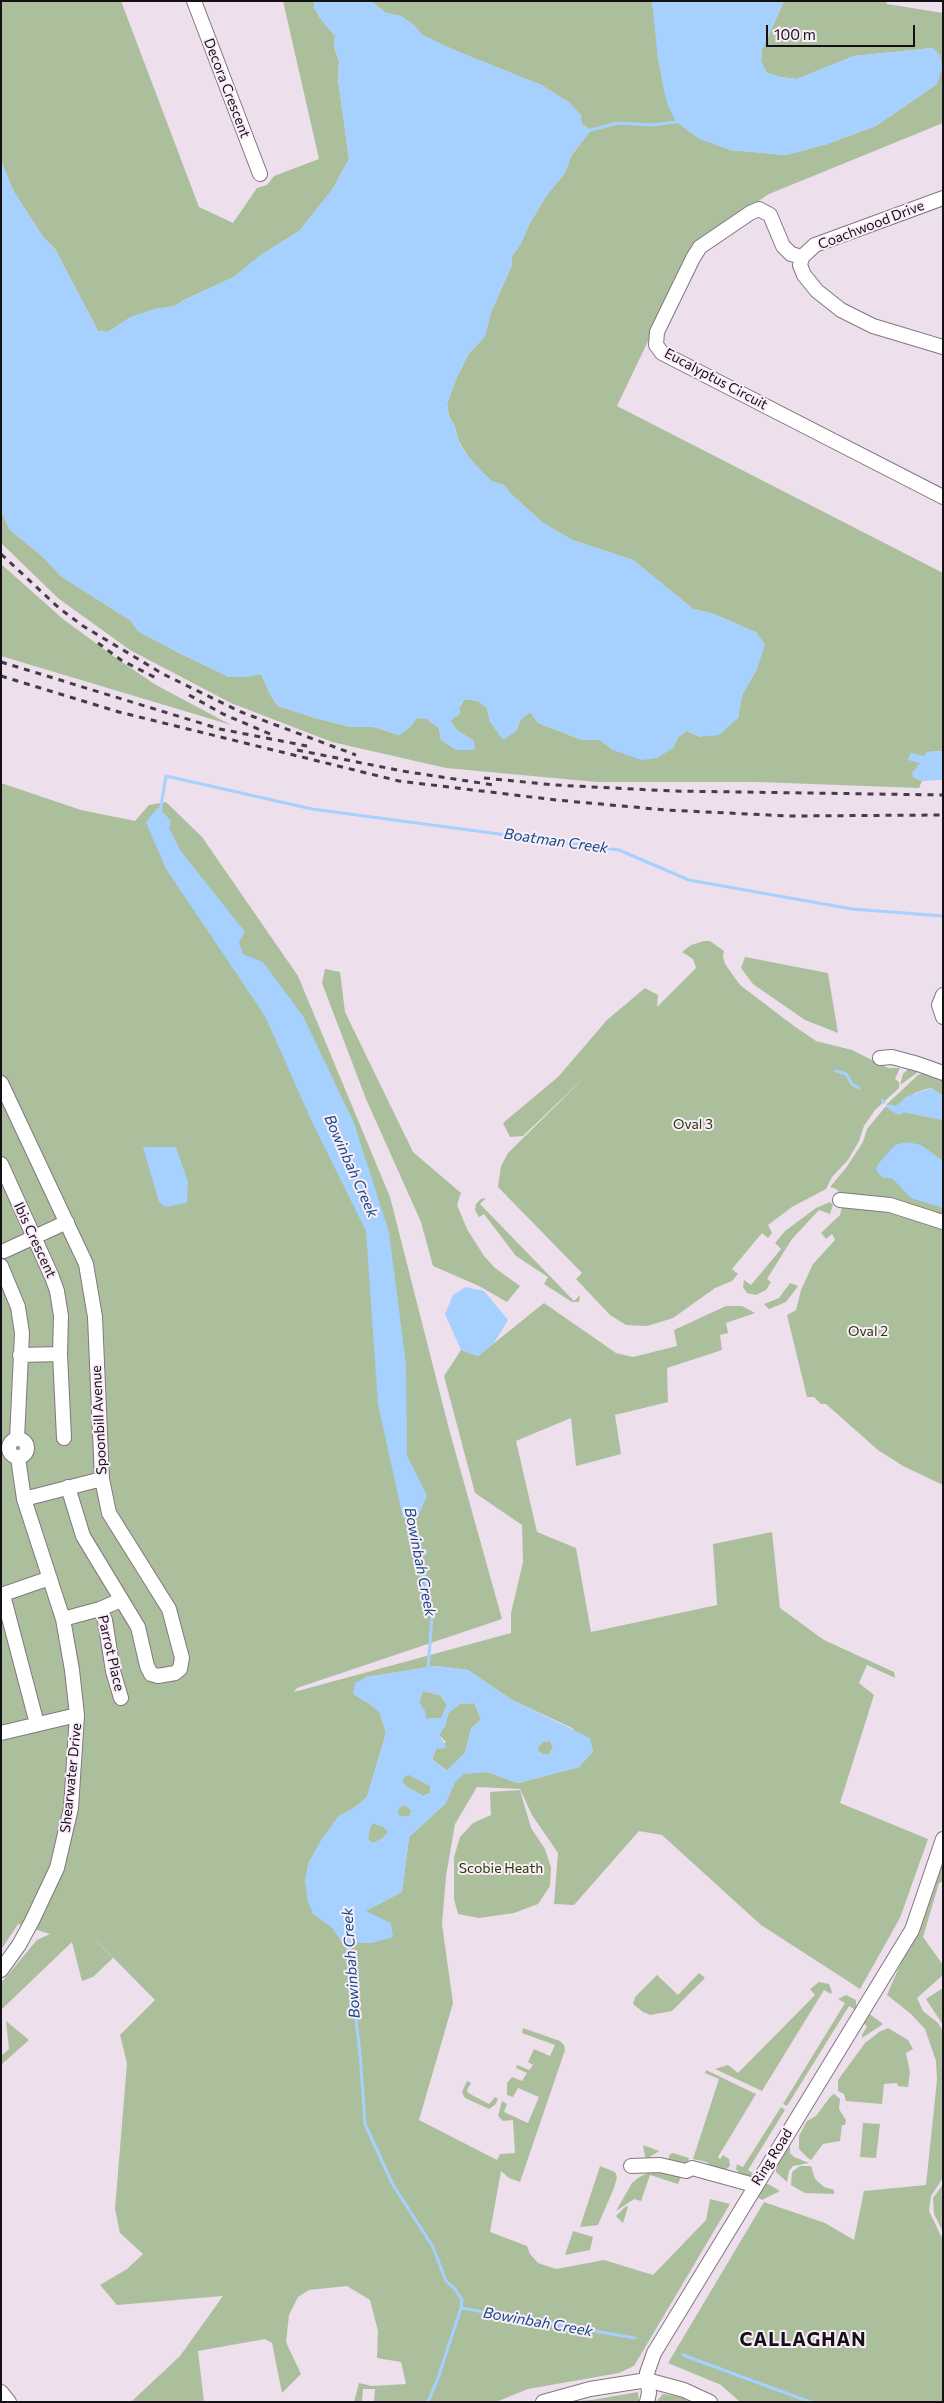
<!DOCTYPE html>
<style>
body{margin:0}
#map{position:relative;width:944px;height:2403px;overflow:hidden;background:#eddfec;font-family:Commissioner,sans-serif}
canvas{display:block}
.frame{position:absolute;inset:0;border:2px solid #151015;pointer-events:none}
.scale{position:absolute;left:766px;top:25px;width:149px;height:22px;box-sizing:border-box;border:2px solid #151015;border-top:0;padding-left:6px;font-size:15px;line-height:18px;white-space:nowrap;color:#151015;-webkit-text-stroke:4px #faecf9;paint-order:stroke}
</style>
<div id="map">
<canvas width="944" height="2403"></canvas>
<div class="frame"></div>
<div class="scale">100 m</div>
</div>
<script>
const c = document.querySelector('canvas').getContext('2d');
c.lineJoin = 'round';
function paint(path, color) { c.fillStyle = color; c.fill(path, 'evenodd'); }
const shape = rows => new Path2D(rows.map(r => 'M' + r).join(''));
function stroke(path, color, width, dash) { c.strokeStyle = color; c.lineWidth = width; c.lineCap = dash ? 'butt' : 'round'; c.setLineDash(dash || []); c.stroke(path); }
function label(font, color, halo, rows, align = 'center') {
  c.font = font + ' Commissioner,sans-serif'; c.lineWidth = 4; c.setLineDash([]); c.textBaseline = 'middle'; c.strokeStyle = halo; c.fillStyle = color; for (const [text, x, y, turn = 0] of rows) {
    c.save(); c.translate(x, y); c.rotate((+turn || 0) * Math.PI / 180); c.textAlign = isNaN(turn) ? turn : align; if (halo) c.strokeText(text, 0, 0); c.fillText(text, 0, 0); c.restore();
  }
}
paint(shape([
 [1,1,121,1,199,207,233,223,257,188,267,185,274,176,319,159,283,1,314,1,314,7,320,18,335,36,334,47,339,61,338,79,349,159,332,190,299,231,261,255,234,277,184,300,175,306,155,309,131,317,108,332,98,331,55,249,43,237,14,192,2,166],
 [371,1,652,1,668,106,730,150,786,155,827,144,876,126,937,84,933,48,854,56,797,79,780,77,766,72,761,61,762,50,784,1,886,1,887,4,943,13,943,123,769,194,695,243,617,406,943,573,943,751,927,752,913,777,922,781,919,788,758,782,597,782,446,768,332,742,231,703,130,650,59,599,1,543,1,510,9,529,42,556,62,577,130,620,138,631,179,653,229,677,246,677,261,674,271,696,278,706,315,718,351,727,374,727,399,735,410,727,417,718,427,719,439,728,441,740,457,750,474,741,458,731,450,721,465,699,478,701,487,708,490,722,516,731,521,719,530,712,538,723,582,740,600,740,613,750,673,748,678,737,687,731,700,737,738,718,742,695,757,669,757,633,714,614,693,609,633,560,572,540,543,523,510,493,504,485,491,481,470,459,459,442,455,427,449,416,447,404,457,377,468,355,485,336,491,312,512,265,512,256,520,245,530,223,546,196,565,173,571,156,591,130,582,124,570,103,541,85,454,50,422,35,414,25,401,16,386,13],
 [1,564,63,619,116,658,156,685,231,725,1,656],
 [1,783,81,810,135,821,149,805,166,802,202,837,298,976,390,1197,449,1429,502,1619,297,1688,294,1692,511,1633,511,1613,523,1562,522,1525,475,1493,444,1376,461,1350,478,1356,544,1303,616,1353,633,1357,677,1346,674,1330,726,1306,742,1306,755,1313,726,1323,728,1333,720,1335,722,1350,667,1368,668,1402,615,1415,621,1454,576,1466,571,1418,516,1441,537,1532,576,1548,591,1632,717,1605,713,1544,772,1532,780,1608,824,1640,894,1672,895,1678,867,1665,859,1683,874,1695,840,1803,928,1839,900,1918,860,1989,761,1925,662,1835,639,1831,574,1905,554,1904,558,1853,532,1815,520,1789,477,1787,455,1824,446,1876,442,1924,453,2003,419,2120,497,2160,500,2154,515,2153,513,2120,503,2121,498,2116,502,2101,507,2104,504,2112,528,2123,539,2097,518,2088,513,2097,507,2095,507,2083,512,2077,522,2081,527,2073,516,2068,517,2065,529,2070,533,2065,528,2062,534,2049,550,2056,555,2045,522,2033,523,2028,560,2041,564,2045,565,2050,520,2182,509,2178,501,2171,490,2232,527,2246,530,2254,538,2263,556,2269,604,2260,653,2275,706,2220,710,2199,730,2204,634,2366,619,2373,528,2389,496,2402,374,2402,375,2389,363,2389,362,2402,354,2402,359,2383,372,2386,406,2384,401,2362,377,2358,378,2331,370,2300,347,2286,309,2290,298,2297,289,2315,286,2342,301,2374,282,2393,272,2343,265,2339,198,2351,204,2402,131,2402,180,2356,223,2296,117,2305,100,2285,127,2269,143,2254,120,2233,115,2209,127,2063,120,2035,155,2000,81,1925,113,1958,93,1977,82,1981,72,1942,1,2010,1,1983,37,1940,50,1934,18,1924,1,1950],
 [436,1666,468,1670,512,1700,572,1728,593,1751,579,1767,518,1783,487,1772,464,1773,455,1782,445,1804,409,1837,402,1892,365,1911,372,1943,358,1942,347,1949,305,1881,309,1862,323,1838,339,1816,354,1808,367,1797,386,1733,380,1713,370,1704,353,1694,366,1677],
 [704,941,710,941,724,951,723,957,725,964,740,985,794,1026,816,1041,852,1050,888,1068,900,1068,895,1079,899,1082,899,1088,875,1110,864,1126,859,1141,848,1160,832,1177,826,1189,792,1207,768,1225,772,1233,768,1238,762,1233,732,1269,738,1274,732,1281,715,1288,673,1318,647,1326,626,1325,610,1315,576,1279,582,1273,498,1187,501,1166,508,1153,588,1074,523,1136,510,1137,503,1123,558,1077,607,1020,645,988,658,995,657,1007,696,968,693,959,682,952,691,945],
 [745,957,828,973,838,1033,805,1020,753,984,741,968],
 [325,969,340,972,345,1012,413,1152,461,1193,457,1205,467,1229,484,1256,495,1268,520,1286,507,1302,479,1286,433,1266,421,1222,366,1099,322,983],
 [909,1068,921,1070,900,1085,903,1074],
 [925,1073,943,1079,943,1096,931,1088,926,1089,915,1093,896,1106,886,1105,918,1075],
 [886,1106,896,1113,904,1112,943,1120,943,1485,903,1466,878,1450,826,1404,821,1404,814,1397,807,1397,787,1315,796,1310,801,1290,813,1264,835,1240,832,1234,826,1239,821,1233,840,1215,844,1197,836,1189,830,1187,846,1168,863,1142,867,1129],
 [486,1198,480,1204,574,1301,580,1295,579,1302,572,1302,544,1284,548,1277,516,1256,484,1214,479,1217,475,1210,476,1204,481,1199],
 [830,1202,833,1205,830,1214,819,1210,792,1239,767,1279,771,1282,766,1290,756,1295,747,1293,743,1287,744,1280,751,1285,781,1249,775,1243,785,1231,816,1208],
 [790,1283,798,1286,786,1302,769,1309,764,1304,779,1298],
 [423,1691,440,1695,447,1705,441,1718,426,1719,419,1702],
 [474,1703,481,1719,471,1729,465,1753,447,1771,432,1759,436,1749,446,1742,439,1735,445,1726,448,1713,460,1704],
 [550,1741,553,1747,549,1754,542,1754,537,1750,542,1742],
 [409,1774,430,1786,430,1793,423,1796,407,1787,403,1783,403,1778],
 [520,1790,531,1828,545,1849,551,1867,550,1886,538,1904,514,1913,479,1918,458,1914,454,1899,454,1857,460,1837,473,1823,491,1815,490,1792],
 [405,1805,411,1810,410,1816,402,1817,397,1814,399,1807],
 [373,1823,384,1827,388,1832,383,1838,374,1843,368,1840,370,1827],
 [943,1861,943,1881,939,1883,923,1937,943,1965,943,1975,917,1998,923,2011,938,2023,943,2031,943,2178,931,2196,929,2211,943,2240,943,2402,740,2402,721,2385,668,2363,764,2202,825,2223,854,2240,864,2191,926,2185,937,2080,936,2061,925,2029,911,2014,887,1995,913,1935],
 [699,1973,705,1978,672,2011,650,2015,643,2012,633,2004,635,1997,657,1975,678,1995],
 [819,1982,829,1984,832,1992,831,1994,824,1990,762,2091,715,2069,728,2065,738,2073,815,1995,810,1989],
 [943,1988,943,2025,926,1999],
 [846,1995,856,2000,856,2010,849,2006,787,2106,783,2104,845,2003,838,1999],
 [868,2015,871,2015,883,2024,862,2038,862,2035,867,2026,863,2023],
 [6,2021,29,2040,1,2065,1,2056,9,2049],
 [888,2028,908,2040,913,2049,906,2053,910,2072,908,2087,898,2086,897,2083,884,2084,882,2104,846,2101,844,2094,838,2091,838,2080,865,2043,879,2032],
 [706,2070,756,2094,718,2157,720,2159,723,2155,729,2159,730,2166,724,2171,710,2166,707,2162,693,2159,719,2079,705,2073],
 [467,2081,471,2083,467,2090,468,2093,489,2104,495,2097,498,2099,495,2105,489,2109,465,2098,462,2092],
 [834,2094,840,2099,839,2109,846,2120,845,2125,842,2125,840,2141,823,2144,811,2160,808,2158,799,2149,799,2136,807,2121,816,2116,830,2097],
 [781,2107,785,2110,748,2170,755,2175,748,2178,741,2176,736,2169,737,2164,743,2167],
 [863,2123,880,2124,876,2158,860,2157],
 [795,2134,790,2146,790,2153,794,2157,809,2163,793,2166,789,2171,787,2182,776,2172,776,2167],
 [643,2145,659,2151,648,2158,645,2157],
 [673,2153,689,2158,686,2165,668,2160,670,2154],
 [600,2166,615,2172,617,2177,614,2188,598,2225,580,2227],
 [800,2166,811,2166,815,2179,824,2187,834,2190,834,2194,805,2193,791,2185,792,2172],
 [653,2170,681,2177,678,2184,650,2175,641,2201,634,2199,616,2211,632,2183,638,2178],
 [763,2184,768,2184,780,2191,762,2200,756,2196],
 [943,2184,943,2232,934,2214,933,2198],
 [626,2206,628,2207,623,2223,616,2216],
 [573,2231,593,2237,590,2250,565,2255],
 [638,2392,639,2402,564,2402,592,2400],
 [663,2394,681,2397,690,2402,656,2402]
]), '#acbf9c');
paint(shape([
 [314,1,371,1,386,13,401,16,414,25,422,35,454,50,541,85,570,103,581,115,582,124,591,130,571,156,565,173,546,196,530,223,520,245,512,256,512,265,491,312,485,336,468,355,457,377,447,404,449,416,455,427,459,443,470,459,491,481,504,485,510,493,543,523,572,540,633,560,693,609,714,614,757,633,765,645,757,669,742,695,738,718,719,735,700,737,687,731,678,737,673,748,657,758,641,760,613,750,600,740,582,740,538,723,530,712,521,719,516,731,503,740,490,722,487,708,478,701,465,699,460,705,460,714,450,721,458,731,474,741,475,750,457,750,441,740,439,728,427,719,417,718,410,727,400,735,374,727,351,727,315,718,278,706,271,696,261,674,246,677,229,677,179,653,138,631,130,620,62,577,42,556,9,529,1,510,1,159,14,192,43,237,55,249,98,331,108,332,131,317,155,309,175,306,184,300,234,277,261,255,299,231,332,190,349,159,338,79,339,61,334,47,335,36,320,18,314,7],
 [652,1,784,1,762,50,761,61,766,72,780,77,797,79,854,56,933,48,940,55,942,68,937,84,876,126,827,144,786,155,730,150,699,139,676,122,668,106,663,86,658,59],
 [943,751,943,780,922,781,913,777,912,773,920,763,908,760,910,753,925,756,927,752],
 [158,807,171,821,169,828,180,850,245,932,239,942,243,954,263,962,303,1016,354,1123,389,1232,406,1365,407,1455,427,1496,417,1519,403,1518,378,1404,366,1231,313,1124,265,1016,166,869,146,822],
 [931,1088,943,1096,943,1120,904,1112,898,1115,886,1107,888,1104,896,1106,906,1097],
 [907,1142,921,1145,943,1161,943,1208,911,1198,894,1180,890,1178,883,1178,876,1170,878,1164,895,1145],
 [143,1147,176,1147,188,1182,187,1203,165,1207,159,1202],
 [466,1287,484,1291,508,1320,494,1343,478,1356,461,1350,445,1314,453,1295],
 [436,1666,468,1670,512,1700,590,1738,593,1751,579,1767,518,1783,487,1772,464,1774,455,1782,445,1804,409,1837,402,1892,366,1911,391,1923,393,1937,372,1943,358,1942,347,1949,332,1928,313,1914,308,1902,305,1881,309,1862,323,1837,339,1816,354,1808,367,1797,386,1733,380,1713,370,1704,353,1694,355,1683,366,1677],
 [423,1691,440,1695,447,1705,441,1718,426,1719,425,1711,419,1702],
 [474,1703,481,1719,471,1729,465,1753,446,1771,432,1759,436,1749,447,1748,439,1735,445,1726,449,1713,460,1704],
 [550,1741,553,1747,549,1754,542,1754,537,1750,542,1742],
 [409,1775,430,1786,430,1793,423,1796,407,1787,403,1783,403,1778],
 [404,1805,411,1810,410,1816,402,1817,398,1814,399,1807],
 [373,1823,384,1827,388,1832,383,1838,374,1843,368,1840,370,1827]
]), '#a6d0fe');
stroke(shape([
 [591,130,618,123,652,125,676,122],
 [160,812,166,776,312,809,619,850,689,880,852,909,943,916],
 [836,1071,846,1074,852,1084,859,1088],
 [882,1100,884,1102],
 [413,1515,432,1616,428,1669],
 [347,1945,360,2053,365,2124,393,2185,433,2247,446,2281,455,2289,462,2300,461,2308,635,2338],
 [683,2355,810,2402],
 [428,2402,438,2378,461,2308]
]), '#a6d0fe', 3);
const minor = shape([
 [194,1,260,174],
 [943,198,815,245,802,257,800,265,804,275,817,291,841,310,873,326,943,347],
 [802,257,791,254,783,246,770,215,759,209,750,213,700,247,693,258,657,332,656,345,662,353,943,497],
 [943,995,939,1005,943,1017],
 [880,1058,892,1057,918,1064,943,1073],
 [1,1083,86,1264,95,1317,102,1479,109,1513,169,1609,182,1658,180,1669,175,1673,158,1676,151,1674,147,1666,138,1627,83,1536,68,1487],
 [1,1164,52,1277,57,1291,61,1316,60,1354,64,1438],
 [840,1200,890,1205,943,1222],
 [4,1251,67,1222],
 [1,1266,18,1307,22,1333,17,1439],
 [20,1355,60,1354],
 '9 1448a9 9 0 1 1 18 0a9 9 0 1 1-18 0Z',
 [24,1499,102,1479],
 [1,1595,50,1578],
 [3,1595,37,1724],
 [100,1609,105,1620,113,1671,121,1698],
 [63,1619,100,1609,121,1600],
 [1,1733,77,1715],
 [1,1970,19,1945,32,1921,57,1868,71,1808,77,1715,72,1670,63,1619,24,1499,18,1458],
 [631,2166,660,2165,686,2171,692,2168,754,2185],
 [1,2392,9,2402],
 [543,2402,590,2389,647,2380,684,2390,710,2402],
 [647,2402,649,2393,647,2373,654,2353,912,1930,943,1839]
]);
stroke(minor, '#837682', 16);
stroke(minor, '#fff', 14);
stroke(shape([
 [1,554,59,608,83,626,163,674,241,712,356,755],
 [98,643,121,660,158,679],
 [1,662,220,729,307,746],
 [1,676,119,712,399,781,556,800,666,810,789,816,943,815],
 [189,695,223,714,270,734],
 [297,750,402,771,494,785],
 [484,778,555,785,672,791,943,795]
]), '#443d44', 3, [6, 6]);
label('14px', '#151015', '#faecf9', [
 ["Decora Crescent",227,88,69],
 ["Coachwood Drive",871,225,-21],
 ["Eucalyptus Circuit",716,379,28],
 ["Ibis Crescent",35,1240,65],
 ["Spoonbill Avenue",99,1420,-93],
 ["Parrot Place",111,1653,77],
 ["Shearwater Drive",71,1778,-84],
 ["Ring Road",772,2157,-58]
]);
label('14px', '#233c01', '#faecf9', [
 ["Oval 3",693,1124],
 ["Oval 2",868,1331],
 ["Scobie Heath",501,1868]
]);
label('italic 15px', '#104c83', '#faecf9', [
 ["Boatman Creek",556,841,8],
 ["Bowinbah Creek",351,1166,66],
 ["Bowinbah Creek",420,1562,79],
 ["Bowinbah Creek",351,1963,-94],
 ["Bowinbah Creek",538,2322,10]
]);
c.letterSpacing = '1px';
label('bold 19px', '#151015', '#faecf9', [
 ["CALLAGHAN",803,2340]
]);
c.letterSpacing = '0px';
</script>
